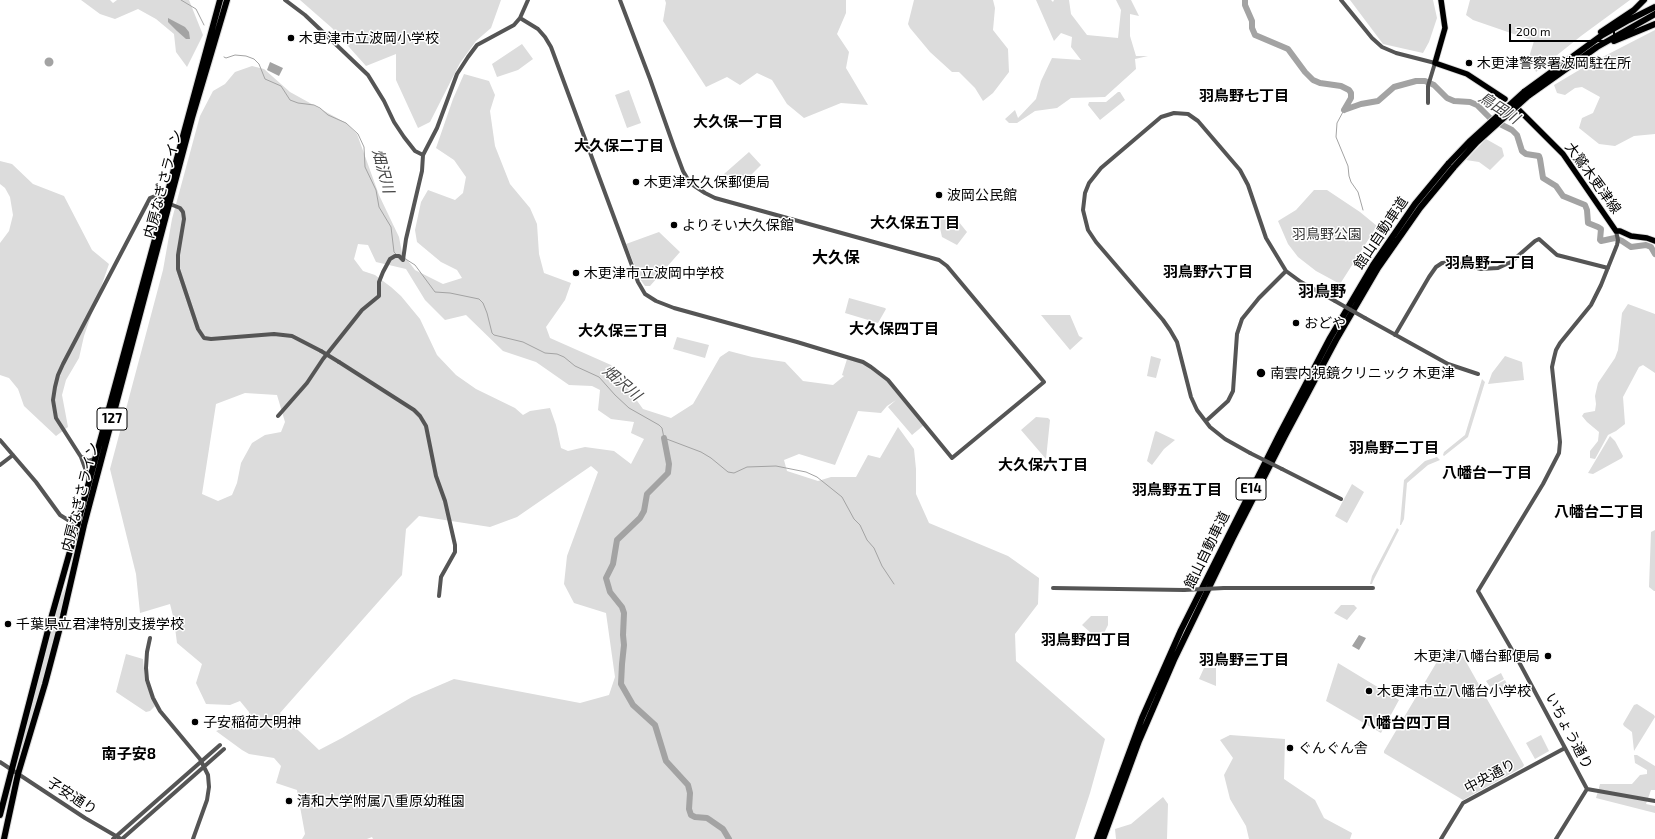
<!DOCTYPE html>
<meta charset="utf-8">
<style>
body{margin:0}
#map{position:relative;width:1655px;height:839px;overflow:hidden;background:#fff;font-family:"Exo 2",sans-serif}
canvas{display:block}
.scale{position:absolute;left:1509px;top:24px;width:106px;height:18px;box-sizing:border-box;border:2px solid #000;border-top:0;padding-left:5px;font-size:12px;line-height:14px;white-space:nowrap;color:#000;-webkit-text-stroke:3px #fff;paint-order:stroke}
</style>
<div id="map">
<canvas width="1655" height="839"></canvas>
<div class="scale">200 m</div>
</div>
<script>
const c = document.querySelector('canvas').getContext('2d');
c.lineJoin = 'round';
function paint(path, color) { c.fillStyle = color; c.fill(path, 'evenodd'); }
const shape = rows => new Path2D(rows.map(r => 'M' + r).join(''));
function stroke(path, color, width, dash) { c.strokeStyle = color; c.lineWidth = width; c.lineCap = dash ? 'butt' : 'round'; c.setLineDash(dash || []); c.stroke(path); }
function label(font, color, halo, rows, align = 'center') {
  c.font = font + ' "Exo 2","Noto Sans JP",sans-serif'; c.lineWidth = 3; c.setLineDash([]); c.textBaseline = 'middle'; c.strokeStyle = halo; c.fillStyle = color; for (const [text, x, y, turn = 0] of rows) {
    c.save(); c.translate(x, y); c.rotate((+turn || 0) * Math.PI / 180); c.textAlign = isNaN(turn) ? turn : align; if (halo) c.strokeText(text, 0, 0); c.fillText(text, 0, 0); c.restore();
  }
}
paint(shape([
 [81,0,110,0,113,3,117,0,189,0,203,35,187,67,176,52,174,34,156,19,138,9,115,19,100,14],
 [300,0,501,0,491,28,476,41,460,63,430,122,418,128,396,80,396,54,366,66,332,28],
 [665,0,846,0,846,13,837,34,849,52,846,68,868,105,841,103,804,118,787,104,772,80,757,73,740,85,727,77,706,87,663,21,666,3],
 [914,0,993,0,995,8,993,30,1008,49,1009,72,993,93,983,101,975,88,959,72,952,72,930,52,910,28,908,24],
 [1036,0,1051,0,1053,2,1054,0,1069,0,1071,14,1087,35,1118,38,1121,10,1116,0,1131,0,1139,16,1130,14,1130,36,1136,56,1148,56,1135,59,1136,69,1105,97,1071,98,1057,108,1035,111,1017,123,1009,123,1005,119,1015,110,1018,118,1036,99,1041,81,1052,58,1081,60,1071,47,1072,37,1061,33,1054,41],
 [1350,0,1433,0,1437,18,1429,42,1423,53,1383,44],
 [1470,0,1630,0,1581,36,1536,72,1530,54,1534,41,1473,20,1466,15],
 [1655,30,1655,134,1634,136,1615,146,1599,144,1579,128,1582,118,1593,113,1600,97,1582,87,1575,88,1565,95,1557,93,1554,85,1591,63],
 [522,44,533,59,518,70,497,77,492,64],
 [252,66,264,69,290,92,346,123,357,134,379,195,399,237,402,253,415,270,443,284,462,278,457,270,441,262,417,242,415,230,421,202,428,190,455,200,463,193,466,177,454,160,436,148,453,99,464,74,489,81,495,95,490,111,495,146,510,184,530,208,537,224,539,254,544,273,571,283,565,300,546,327,550,338,611,365,643,409,671,418,693,404,720,357,729,351,752,357,785,362,803,381,833,385,844,376,842,375,848,356,867,363,875,367,924,425,912,435,888,407,896,400,887,406,881,413,858,411,835,465,799,454,784,460,787,471,818,481,831,477,856,477,868,455,880,458,898,427,914,449,916,469,916,494,929,523,1008,556,1039,578,1038,604,1015,634,1016,661,1105,739,1090,793,1075,839,373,839,372,837,367,839,302,839,305,834,297,790,276,783,281,766,274,758,249,754,242,750,216,731,249,717,249,712,240,701,230,705,206,704,196,683,202,664,177,643,174,620,170,604,140,613,136,574,110,469,163,270,172,219,200,116,213,91,225,84,235,72],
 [358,244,368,245,376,262,406,269,425,300,445,320,466,315,503,351,536,362,569,385,592,386,600,390,598,410,611,419,634,422,631,433,644,439,631,464,614,451,585,447,568,451,561,448,556,425,550,408,530,411,523,415,515,408,476,389,456,375,437,355,420,319,401,296,391,287,375,275,363,271,354,259],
 [245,393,277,395,285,422,281,432,265,435,252,443,241,463,237,483,232,495,218,501,202,494,216,404],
 [591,466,598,472,567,556,564,584,574,603,606,613,615,677,609,695,580,703,454,679,412,697,342,738,319,750,280,713,402,575,406,529,419,516,490,527,517,517],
 [629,90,641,123,627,128,615,95],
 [1118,92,1120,92,1125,100,1100,120,1088,105,1089,102,1106,102],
 [1486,139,1502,148,1504,156,1490,170,1479,162,1466,160],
 [749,152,761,165,744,182,725,176,724,174],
 [0,161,12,164,33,184,64,196,92,250,109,264,84,336,79,358,66,380,62,395,68,427,56,436,24,406,18,389,9,378,0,375,0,243,9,231,13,215,10,197,5,188,0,184],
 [1314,190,1327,190,1360,212,1377,226,1340,284,1316,271,1298,257,1288,244,1278,221,1296,210],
 [954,216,967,232,957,245,942,237,938,219],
 [659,232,680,252,650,286,645,286,640,279,626,244],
 [849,298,885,308,886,309,878,323,845,313],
 [1628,304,1655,314,1655,373,1643,365,1639,367,1623,397,1625,424,1616,431,1608,435,1595,459,1590,458,1590,451,1598,441,1599,432,1587,422,1582,416,1584,413,1595,411,1596,404,1595,396,1598,383,1615,358,1618,350,1622,313],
 [1041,315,1070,315,1079,336,1083,338,1070,350],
 [677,337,709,345,705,358,673,349],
 [1151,356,1161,359,1156,378,1147,376],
 [1505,356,1522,362,1524,380,1488,384,1492,373],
 [1482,379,1485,382,1468,437,1444,456,1443,455,1444,452,1465,435],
 [1036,417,1048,418,1050,420,1046,459,1021,430],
 [1156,431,1175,440,1164,449,1152,465,1147,461,1155,432],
 [1610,436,1615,441,1623,456,1622,458,1593,474,1588,473],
 [1437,457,1440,460,1428,465,1407,483,1404,519,1401,525,1400,525,1404,480,1425,461],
 [1352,484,1364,492,1347,523,1335,516],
 [1397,528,1399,530,1373,581,1372,584,1370,584,1372,576],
 [1655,530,1655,591,1654,591,1649,587,1651,532],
 [67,583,59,622,40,696,18,766,16,766,54,615],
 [1341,605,1354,605,1357,608,1347,620,1334,613],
 [1091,616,1108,616,1108,625,1100,641,1082,625],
 [1458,649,1460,651,1524,765,1523,767,1463,800,1384,753,1384,751,1438,660],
 [126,654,143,659,145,681,155,706,150,711,146,712,116,692],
 [1338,663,1399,700,1381,733,1326,701],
 [1204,668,1216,668,1216,686,1199,679],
 [1501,673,1504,679,1490,687,1486,681],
 [1505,680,1508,686,1494,694,1490,688],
 [1637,704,1654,715,1655,717,1634,751,1632,732,1624,726,1623,724,1634,705],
 [1230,735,1285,739,1284,779,1315,800,1324,818,1352,833,1350,839,1249,839,1246,826,1230,799,1224,775,1233,758,1220,740],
 [1541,735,1549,751,1535,759,1526,743],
 [1634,755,1637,755,1655,766,1655,790,1651,790,1646,804,1655,806,1655,813,1596,798,1600,784,1632,784,1640,775,1647,774,1647,770,1635,763],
 [1163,797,1168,804,1167,839,1116,839,1115,829,1131,824]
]), '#dcdcdc');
paint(shape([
 [168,18,185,27,189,32,190,39,186,39,177,31,168,22],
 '44.5 62a4.5 4.5 0 1 1 9 0a4.5 4.5 0 1 1-9 0Z',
 [270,62,283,68,279,76,267,70],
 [1359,635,1366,638,1359,650,1352,646]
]), '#a3a3a3');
stroke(shape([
 [181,0,196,9,204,25],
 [224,57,226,58,235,55,246,56,254,59,259,64,265,79,281,86,290,100,298,103,314,105,320,108,328,115,346,123,358,134,364,147,365,167,376,190,379,207,391,227,394,252,396,254],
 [1344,110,1337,123,1336,137,1348,166,1349,176,1351,182,1358,192,1363,210],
 [404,258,415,265,435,292,450,293,479,299,483,303,487,313,492,333,494,335,523,342,545,353,557,354,564,357,575,366,599,377,615,395,629,408,659,425,662,428,664,438,701,452,711,458,728,472,734,473,747,467,776,466,806,472,817,477,842,497,854,519,860,525,867,540,874,548,882,566,894,584]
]), '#a3a3a3', 1);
stroke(shape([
 [1245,0,1245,5,1252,21,1252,28,1255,35,1288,49,1305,72,1313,80,1320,83,1341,86,1349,90,1351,93,1351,98,1344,110],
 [1344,110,1361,104,1378,101,1394,87,1416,81,1425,81,1434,85,1447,98,1454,101,1470,102,1477,105,1492,120,1512,130,1517,135,1522,151,1526,154,1539,156,1540,159,1543,178,1556,186,1563,196,1585,205,1587,210,1588,223,1598,227,1601,229,1600,240,1601,241,1615,238,1622,241,1631,247,1646,245,1651,247,1655,254],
 [664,438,669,464,668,473,647,494,644,511,640,518,617,540,613,564,606,578,610,592,622,607,624,613,623,635,624,645,622,664,621,684,633,705,655,725,666,761,688,785,690,793,689,809,691,815,695,817,707,818,710,820,723,829,729,839]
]), '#a3a3a3', 6);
const major = shape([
 [1441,0,1445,28,1435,63,1467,74,1505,99],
 [1519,110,1563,154,1616,231,1620,231,1631,236,1647,238,1655,241]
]);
const highway = shape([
 [1601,32,1634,10,1644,0],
 [1614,41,1655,24],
 [1524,92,1601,36,1629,20,1655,7],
 [1528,96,1597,47,1655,14],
 [0,815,52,615,74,537,220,0],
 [4,839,18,774,45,684,63,616,84,525,192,118,227,0],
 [1097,839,1142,718,1181,630,1279,435,1330,338,1373,265,1415,204,1449,163],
 [1103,839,1139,741,1174,660,1233,538,1285,436,1336,340,1378,268,1420,208,1454,167]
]);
stroke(major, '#dbdbdb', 7);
stroke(highway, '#dbdbdb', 8);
stroke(shape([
 [285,0,305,15,368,75,384,101,394,122,404,137,415,151,423,155],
 [1341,0,1372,38,1382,47,1396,53,1435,63,1428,86,1428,103],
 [520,18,538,29,545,37,551,47,638,282,645,294,656,301,674,308,797,342,863,362,871,367,888,380,952,458,1044,382,947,266,939,260,715,198,705,193,690,183,683,171,674,147,650,79,620,0],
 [403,260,406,239,422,171,423,155,437,128,457,74,468,57,477,45,514,25,520,18,528,0],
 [1365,318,1448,364,1478,374],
 [1395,335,1429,277,1436,267,1442,263,1453,262,1481,269,1498,268,1511,262,1535,241,1539,239,1557,255,1608,268],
 [339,362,414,410,420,416,426,426,436,476,445,501,455,545,455,552,441,577,439,596],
 [278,416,307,383,323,359,362,310,379,296,379,282,383,272,390,259,395,256,399,256,403,260],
 [1206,421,1228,401,1233,391,1237,334,1242,319,1259,298,1286,271],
 [0,440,36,482,60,515,68,520,79,524],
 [1250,453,1225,439,1210,427,1197,410,1191,397,1177,342,1170,330,1163,320,1096,242,1088,230,1083,210,1085,193,1089,183,1101,168,1161,117,1174,113,1188,114,1198,121,1240,170,1248,185,1266,238,1286,271,1301,282,1335,301],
 [82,457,88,461,95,459],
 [0,465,13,455],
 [1282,469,1341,499],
 [89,479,81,457,56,418,53,400,55,387,58,375,63,364,150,198,155,196,161,197,170,204,180,208,183,212,184,219,178,255,178,269,198,329,204,338,211,339,274,334,292,336,321,351],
 [1053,588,1184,590],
 [1224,588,1373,588],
 [150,638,147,652,146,668,147,680,153,698,160,711,200,759,208,775,209,787,207,800,193,839],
 [0,762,85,818,121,839],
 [1587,789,1519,662,1478,591,1543,484,1559,453,1560,442,1552,367,1554,358,1556,350,1560,343,1591,305,1601,285,1617,245,1618,240,1616,231],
 [1587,789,1655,801],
 [113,839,220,745],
 [122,839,224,749],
 [1441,839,1463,803,1565,748],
 [1556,839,1587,789]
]), '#555', 4);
stroke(major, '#000', 5.5);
stroke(highway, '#000', 6);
const highwayBridge = shape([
 [1449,163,1469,142,1524,92],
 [1454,167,1477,142,1528,96]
]);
stroke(highwayBridge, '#dbdbdb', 8, []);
stroke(shape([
 [1335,301,1365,318],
 [321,351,339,362],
 [1250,453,1282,469],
 [1184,590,1224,588]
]), '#555', 4);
stroke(highwayBridge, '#000', 6);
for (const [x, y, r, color] of [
 [291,38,4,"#000"],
 [1469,63,4,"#000"],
 [636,182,4,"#000"],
 [939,195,4,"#000"],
 [674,225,4,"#000"],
 [576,273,4,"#000"],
 [1296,323,4,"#000"],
 [1261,373,5,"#000"],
 [8,624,4,"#000"],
 [1548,656,4,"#000"],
 [1369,691,4,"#000"],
 [195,722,4,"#000"],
 [1290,748,4,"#000"],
 [289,801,4,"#000"]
]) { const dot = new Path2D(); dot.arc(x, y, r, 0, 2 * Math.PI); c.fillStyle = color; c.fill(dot); stroke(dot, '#fff', 1.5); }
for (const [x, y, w] of [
 [112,419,30],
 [1251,489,30]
]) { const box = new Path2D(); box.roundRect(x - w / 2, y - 11, w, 22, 3); c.fillStyle = '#fff'; c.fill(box); stroke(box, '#000', 1); }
label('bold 13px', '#000', null, [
 ["127",112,419],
 ["E14",1251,489]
]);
label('14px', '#000', '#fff', [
 ["木更津市立波岡小学校",299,38],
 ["木更津警察署波岡駐在所",1477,63],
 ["木更津大久保郵便局",644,182],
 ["波岡公民館",947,195],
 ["よりそい大久保館",682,225],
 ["木更津市立波岡中学校",584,273],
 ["おどや",1304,323],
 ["南雲内視鏡クリニック 木更津",1270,373],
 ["千葉県立君津特別支援学校",16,624],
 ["木更津八幡台郵便局",1540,656,"right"],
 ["木更津市立八幡台小学校",1377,691],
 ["子安稲荷大明神",203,722],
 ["ぐんぐん舎",1298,748],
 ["清和大学附属八重原幼稚園",297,801]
], 'left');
label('14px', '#000', '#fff', [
 ["大鷲木更津線",1593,178,54],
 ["内房なぎさライン",163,184,-75],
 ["館山自動車道",1381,233,-56],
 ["内房なぎさライン",80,497,-76],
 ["館山自動車道",1207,550,-64],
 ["いちょう通り",1569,731,62],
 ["中央通り",1490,776,-28],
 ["子安通り",72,796,33]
]);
label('14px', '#333', '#fff', [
 ["羽鳥野公園",1327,234]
]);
label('bold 15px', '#000', '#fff', [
 ["羽鳥野七丁目",1244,96],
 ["大久保一丁目",738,122],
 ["大久保二丁目",619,146],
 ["大久保五丁目",915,223],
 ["羽鳥野一丁目",1490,263],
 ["羽鳥野六丁目",1208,272],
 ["大久保四丁目",894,329],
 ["大久保三丁目",623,331],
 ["羽鳥野二丁目",1394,448],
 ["大久保六丁目",1043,465],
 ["八幡台一丁目",1487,473],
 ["羽鳥野五丁目",1177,490],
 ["八幡台二丁目",1599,512],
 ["羽鳥野四丁目",1086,640],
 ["羽鳥野三丁目",1244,660],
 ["八幡台四丁目",1406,723],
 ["南子安8",129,754]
]);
label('italic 15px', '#444', '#fff', [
 ["鳥田川",1499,108,33],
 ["畑沢川",383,171,75],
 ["畑沢川",622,383,40]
]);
label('bold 16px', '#000', '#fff', [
 ["大久保",836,258],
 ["羽鳥野",1322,292]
]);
</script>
